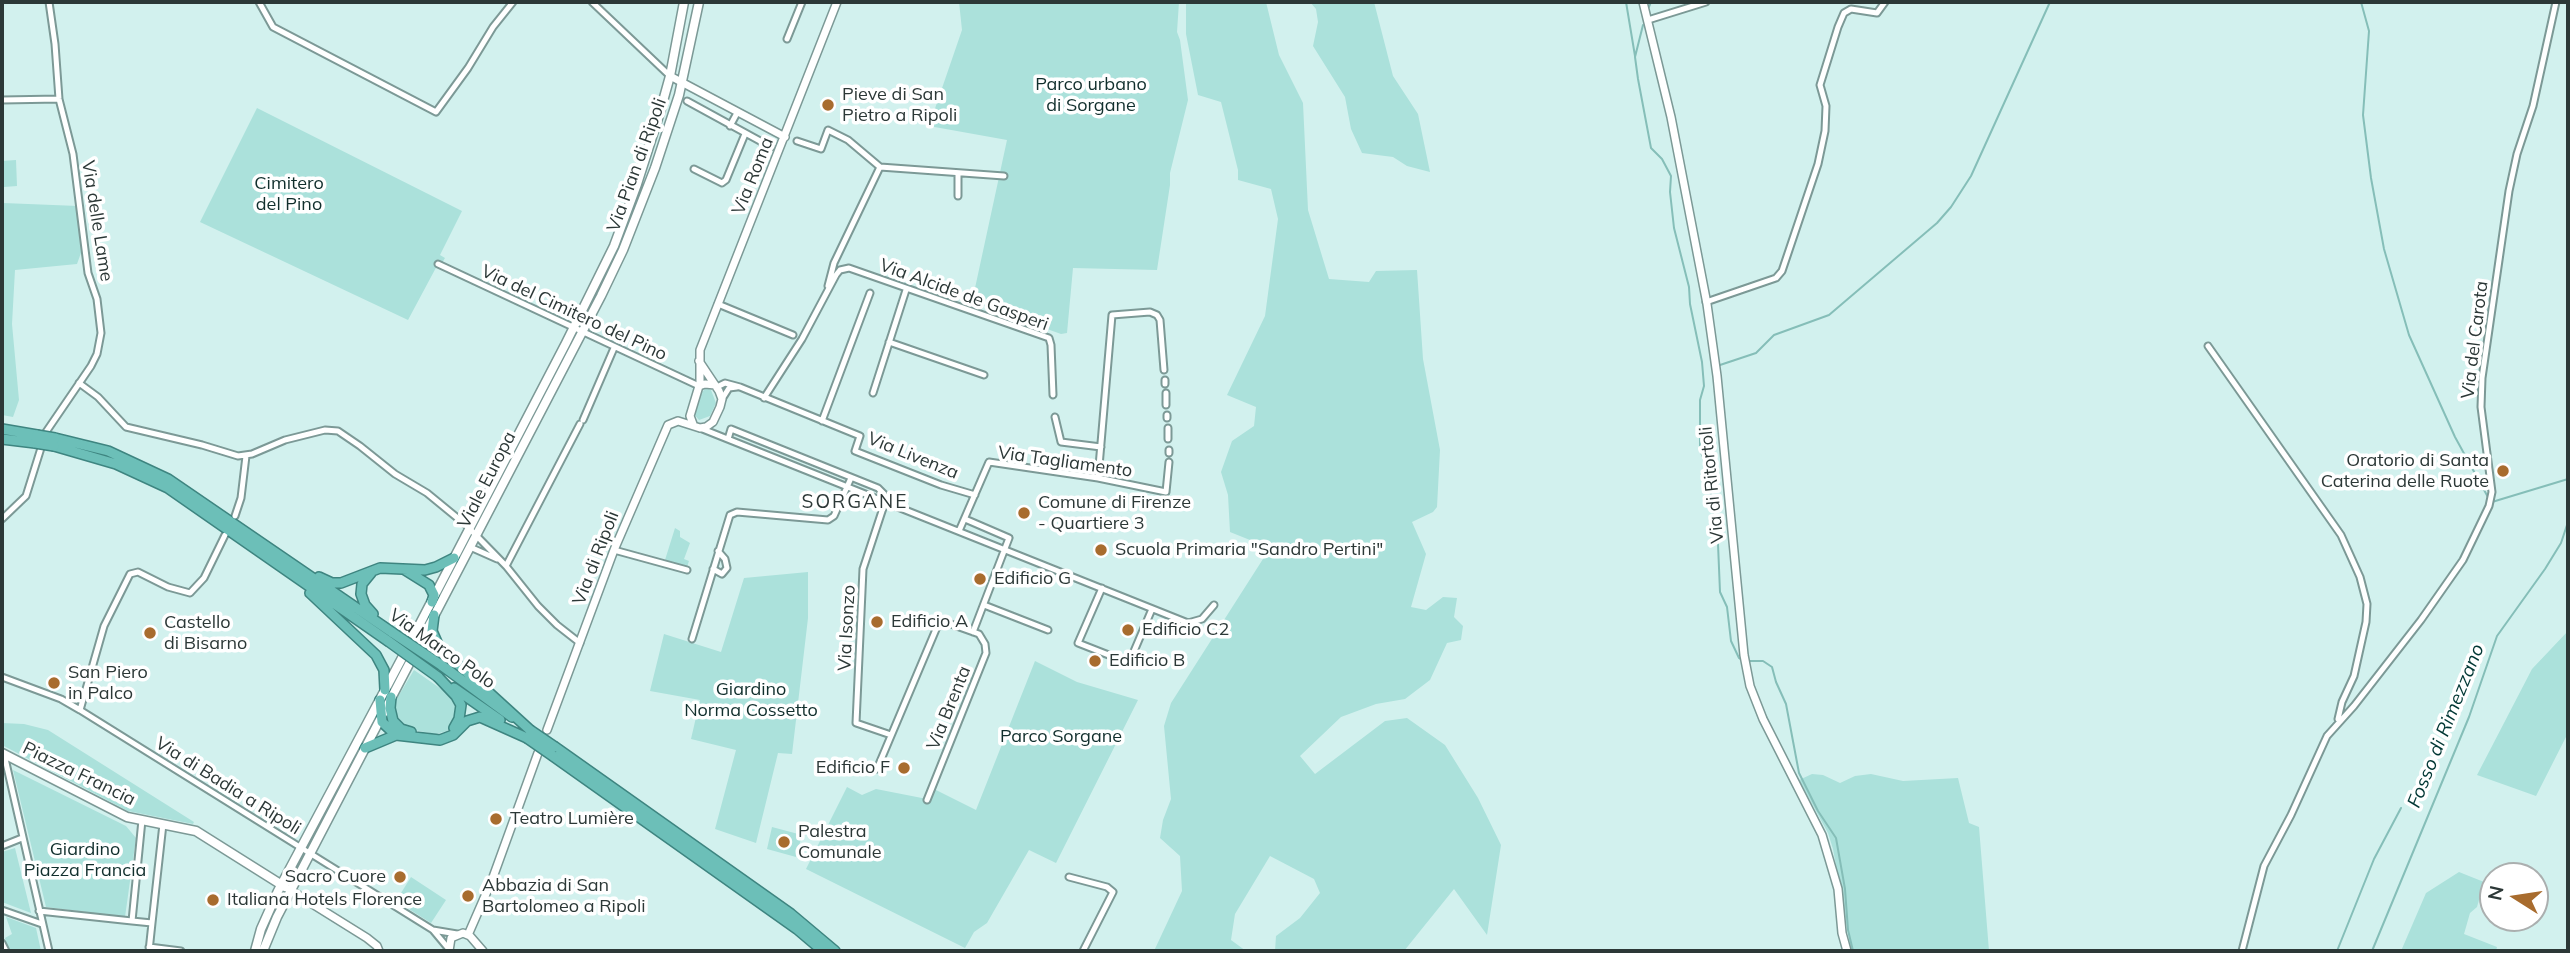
<!DOCTYPE html>
<meta charset="utf-8">
<style>
body{margin:0}
#map{position:relative;width:2570px;height:953px;overflow:hidden;background:#d2f1ee;font-family:Mulish,sans-serif}
canvas{display:block}
.frame{position:absolute;inset:0;border:4px solid #2c3837;pointer-events:none}
.north{position:absolute;left:2479px;top:862px;width:70px;height:70px;box-sizing:border-box;background:#fff;border:2px solid #abafaf;border-radius:50%;rotate:282deg;font-size:19px;font-weight:700;line-height:28px;text-align:center;color:#2c3837}
.north::after{content:'';display:block;margin:auto;width:24px;height:32px;background:#a86c2e;clip-path:polygon(50% 0,100% 100%,50% 72%,0 100%)}
</style>
<div id="map">
<canvas width="2570" height="953"></canvas>
<div class="frame"></div>
<div class="north">N</div>
</div>
<script>
const c = document.querySelector('canvas').getContext('2d');
c.lineJoin = 'round';
function paint(path, color) { c.fillStyle = color; c.fill(path, 'evenodd'); }
const shape = rows => new Path2D(rows.map(r => 'M' + r).join(''));
function stroke(path, color, width, dash) { c.strokeStyle = color; c.lineWidth = width; c.lineCap = dash ? 'butt' : 'round'; c.setLineDash(dash || []); c.stroke(path); }
function label(font, color, halo, rows, align = 'center') {
  c.font = font + ' Mulish,sans-serif'; c.lineWidth = 7; c.setLineDash([]); c.textBaseline = 'middle'; c.strokeStyle = halo; c.fillStyle = color; for (const [text, x, y, turn = 0] of rows) {
    c.save(); c.translate(x, y); c.rotate((+turn || 0) * Math.PI / 180); c.textAlign = isNaN(turn) ? turn : align; if (halo) c.strokeText(text, 0, 0); c.fillText(text, 0, 0); c.restore();
  }
}
paint(shape([
 [959,2,1179,2,1177,32,1180,40,1188,100,1170,173,1170,185,1157,270,1073,268,1067,333,1061,334,972,302,1007,140,929,126,962,30],
 [1186,2,1266,2,1279,55,1303,103,1308,210,1329,279,1369,282,1376,271,1417,270,1423,359,1440,450,1437,507,1433,512,1412,522,1426,554,1411,607,1426,610,1443,597,1457,598,1454,617,1463,626,1461,640,1447,643,1430,680,1405,699,1376,704,1341,717,1300,756,1315,774,1385,721,1407,718,1445,745,1478,798,1501,845,1487,935,1454,889,1404,951,1275,951,1276,936,1300,918,1320,893,1314,879,1270,856,1235,914,1231,940,1246,951,1154,951,1182,891,1180,856,1160,838,1163,820,1171,799,1164,726,1171,703,1270,548,1230,532,1228,495,1221,472,1232,441,1254,426,1256,407,1227,395,1265,316,1278,219,1271,189,1238,180,1238,170,1221,102,1198,95,1186,34],
 [1310,2,1369,2,1370,4,1374,2,1393,76,1418,114,1430,172,1407,166,1393,157,1362,153,1351,129,1345,97,1313,46,1318,22,1316,9],
 [257,108,462,211,440,255,445,258,442,263,439,262,408,320,200,222],
 [16,160,17,186,4,187,3,203,78,206,82,250,77,264,15,270,12,324,19,400,13,417,2,415,2,161],
 [706,388,711,390,716,403,710,416,699,420,694,414,702,392],
 [675,528,680,531,680,537,690,543,684,559,689,561,687,567,665,560],
 [808,572,808,618,792,754,778,753,756,843,715,829,736,750,691,739,700,700,650,691,664,634,721,652,744,578],
 [2568,631,2568,733,2536,796,2477,775,2532,669],
 [1035,661,1077,682,1138,700,1056,863,1029,850,987,923,974,932,965,948,806,869,847,787,862,795,876,789,927,799,932,788,976,810],
 [414,670,454,698,458,711,453,725,447,731,436,734,407,729,397,720,394,713,396,700],
 [2,723,24,724,48,730,194,822,193,824,128,811,2,745],
 [13,770,126,826,136,838,125,917,46,907],
 [1812,774,1823,775,1840,783,1855,776,1871,774,1903,781,1958,778,1969,823,1979,827,1989,951,1851,951,1833,849,1828,833,1799,780],
 [772,827,802,835,796,857,767,849],
 [15,848,31,913,2,902,2,852],
 [2459,872,2484,882,2477,907,2470,913,2464,934,2497,947,2496,951,2401,951,2426,893],
 [411,877,446,900,431,923,396,901],
 [6,917,36,928,41,951,9,951,5,938,12,934]
]), '#abe1db');
stroke(shape([
 [1626,2,1635,56],
 [2361,2,2369,31,2363,115,2371,178,2384,249,2409,335,2455,437,2489,499],
 [1649,7,1651,2],
 [1643,25,1635,57,1638,79,1651,148,1662,159,1671,176,1670,192,1674,228,1689,287,1690,304,1702,362,1704,386,1700,400,1700,450,1707,468,1718,544,1720,592,1727,607,1731,641,1739,658,1742,660],
 [1717,366,1756,353,1774,335,1829,315,1937,223,1951,207,1971,176,2050,2],
 [2492,502,2568,479],
 [1748,661,1763,661,1772,667,1776,682,1786,704,1799,773,1818,811,1836,838,1845,889,1848,930,1853,951],
 [2337,951,2374,859,2401,808],
 [2372,951,2469,717,2497,636,2545,569,2561,543,2568,522]
]), '#85beb8', 2);
const minor = shape([
 [259,2,273,27,436,112,468,68,493,27,513,2],
 [592,2,670,76],
 [1648,20,1706,2],
 [787,39,802,2],
 [2,100,59,99],
 [687,101,771,147],
 [730,126,737,113],
 [797,141,821,149,828,130,848,140,880,167,1004,176],
 [694,169,722,183,726,180,745,134],
 [958,196,958,173],
 [438,264,699,386],
 [828,286,834,263,880,167],
 [1706,302,1776,278,1782,271,1818,164,1825,131,1826,106,1820,85,1838,27,1844,13,1851,9,1877,13,1885,2],
 [718,304,793,335],
 [889,342,984,375],
 [2208,346,2341,535,2360,577,2367,604,2366,622,2354,676,2342,702,2338,719],
 [1165,380,1165,384],
 [79,383,98,397,126,427,202,445,238,456,252,454,285,440,325,430,338,431,360,446,395,474,427,493,466,525,506,566,538,606,557,625,580,643],
 [717,387,725,383,740,387,860,436,855,451,941,485,975,495],
 [873,393,906,290],
 [1166,393,1166,405],
 [764,398,802,339,836,275,840,270,849,268,1049,338,1051,345,1053,395],
 [722,399,729,388,737,387],
 [1167,415,1167,418],
 [1055,417,1061,442,1101,447],
 [583,420,614,348],
 [822,421,870,293],
 [700,428,1188,623,1202,619,1214,605],
 [1168,428,1168,439],
 [46,432,91,366,97,354,101,333,97,299,88,273,73,154,59,99,55,44,49,2],
 [728,439,731,429,878,488,884,494,885,502,863,569,856,723,891,735],
 [1169,450,1169,453],
 [1098,478,1112,315,1150,312,1157,315,1160,320,1164,370],
 [235,516,241,498,246,456],
 [2,519,26,496,41,448],
 [965,519,1009,538,973,632],
 [959,531,989,462,1098,478,1166,492,1169,462],
 [470,547,497,559],
 [614,550,687,570],
 [506,566,580,424],
 [713,569,722,574,727,568,725,559,718,551],
 [1102,588,1078,643,1129,663,1152,609],
 [984,605,1048,630],
 [692,639,730,515,737,512,828,520,834,516,851,478],
 [2,677,61,699,80,710,433,930,448,948],
 [80,710,104,626,130,574,138,572,168,587,190,593,204,578,225,535],
 [4,754,49,951],
 [877,769,937,627,941,624,948,623,979,634,985,644,986,653,927,800],
 [142,820,132,921,152,923,163,824],
 [2,846,22,838],
 [1069,877,1107,887,1113,892,1083,951],
 [2,910,42,924],
 [39,911,132,921],
 [433,930,457,934],
 [2,943,6,951],
 [149,947,181,951],
 [149,951,152,923],
 [2242,951,2264,866,2291,815,2327,736,2354,706,2421,620,2463,560,2489,506,2492,492,2481,407,2482,378,2509,191,2517,154,2533,106,2556,2]
]);
const tertiary = shape([
 [1643,2,1671,117,1707,304,1717,376,1744,655,1750,686,1763,719,1822,835,1838,889,1842,933,1847,951],
 [670,76,785,137],
 [700,385,700,350,837,2],
 [693,424,690,416,699,386,705,384,715,385],
 [547,730,614,550,668,425,678,421,700,428,706,427,713,422,720,407,722,399,719,391,699,361],
 [290,890,367,938,377,946,379,951],
 [468,935,492,880,538,753],
 [449,951,451,938,463,933,470,936,483,951]
]);
const secondary = shape([
 [413,637,566,343,614,246,637,184,660,112,670,76,684,2],
 [420,643,601,296,623,250,655,168,679,95,699,2],
 [2,753,127,817,196,831,285,887],
 [255,951,261,929,278,891,402,658],
 [263,951,277,917,409,664]
]);
const trunk = shape([
 [2,429,37,435],
 [55,438,108,451,168,479,393,633],
 [2,439,35,443],
 [54,446,116,464,168,488,388,641],
 [405,570,429,585,434,595,432,602],
 [371,573,362,584,361,594,365,605,373,614],
 [319,577,332,583,341,583,380,568,425,570,436,567,454,558],
 [310,593,376,655,384,670,385,690],
 [434,615,432,631,439,647,530,730],
 [441,665,512,717],
 [438,677,456,696,461,705,459,719,454,728],
 [454,688,500,720],
 [391,697,390,708,393,721,401,729,411,732],
 [380,700,382,722,396,735],
 [555,747,791,914,835,951],
 [365,748,396,735,440,740,453,735,467,721,480,717,527,738],
 [553,756,797,929,823,951]
]);
stroke(minor, '#7c9996', 9);
stroke(tertiary, '#7c9996', 10);
stroke(secondary, '#7c9996', 11);
stroke(trunk, '#3e8580', 12);
stroke(minor, '#fff', 5);
stroke(tertiary, '#fff', 7);
stroke(secondary, '#fff', 8);
stroke(trunk, '#6cbfb8', 9);
const trunkBridge = shape([
 [37,435,55,438],
 [35,443,54,446],
 [393,633,441,665],
 [388,641,438,677],
 [530,730,555,747],
 [527,738,553,756]
]);
stroke(trunkBridge, '#3e8580', 12, []);
stroke(trunkBridge, '#6cbfb8', 9);
for (const [x, y, r, color] of [
 [828,105,7,"#a86c2e"],
 [2503,471,7,"#a86c2e"],
 [1024,513,7,"#a86c2e"],
 [1101,550,7,"#a86c2e"],
 [980,579,7,"#a86c2e"],
 [877,622,7,"#a86c2e"],
 [1128,630,7,"#a86c2e"],
 [150,633,7,"#a86c2e"],
 [1095,661,7,"#a86c2e"],
 [54,683,7,"#a86c2e"],
 [904,768,7,"#a86c2e"],
 [496,819,7,"#a86c2e"],
 [784,842,7,"#a86c2e"],
 [400,877,7,"#a86c2e"],
 [468,896,7,"#a86c2e"],
 [213,900,7,"#a86c2e"]
]) { const dot = new Path2D(); dot.arc(x, y, r, 0, 2 * Math.PI); c.fillStyle = color; c.fill(dot); stroke(dot, '#fff', 2.5); }
label('18px', '#112f2d', '#fff', [
 ["Parco urbano",1091,85],
 ["di Sorgane",1091,106],
 ["Cimitero",289,184],
 ["del Pino",289,205],
 ["Giardino",751,690],
 ["Norma Cossetto",751,711],
 ["Parco Sorgane",1061,737],
 ["Giardino",85,850],
 ["Piazza Francia",85,871]
]);
label('18px', '#2c3837', '#fff', [
 ["Pieve di San",842,95],
 ["Pietro a Ripoli",842,116],
 ["Oratorio di Santa",2489,461,"right"],
 ["Caterina delle Ruote",2489,482,"right"],
 ["Comune di Firenze",1038,503],
 ["- Quartiere 3",1038,524],
 ["Scuola Primaria \"Sandro Pertini\"",1115,550],
 ["Edificio G",994,579],
 ["Edificio A",891,622],
 ["Castello",164,623],
 ["di Bisarno",164,644],
 ["Edificio C2",1142,630],
 ["Edificio B",1109,661],
 ["San Piero",68,673],
 ["in Palco",68,694],
 ["Edificio F",890,768,"right"],
 ["Teatro Lumière",510,819],
 ["Palestra",798,832],
 ["Comunale",798,853],
 ["Sacro Cuore",386,877,"right"],
 ["Abbazia di San",482,886],
 ["Bartolomeo a Ripoli",482,907],
 ["Italiana Hotels Florence",227,900]
], 'left');
label('18px', '#2c3837', '#fff', [
 ["Via Pian di Ripoli",637,165,-70],
 ["Via Roma",753,176,-68],
 ["Via delle Lame",97,221,81],
 ["Via Alcide de Gasperi",964,295,20],
 ["Via del Cimitero del Pino",574,313,25],
 ["Via del Carota",2475,340,-83],
 ["Via Livenza",913,456,22],
 ["Via Tagliamento",1065,462,8],
 ["Viale Europa",487,480,-63],
 ["Via di Ritortoli",1712,485,-96],
 ["Via di Ripoli",596,558,-69],
 ["Via Isonzo",847,628,-87],
 ["Via Marco Polo",442,649,35],
 ["Via Brenta",949,708,-68],
 ["Piazza Francia",79,774,26],
 ["Via di Badia a Ripoli",228,786,32]
]);
c.letterSpacing = '2px';
label('19px', '#2c3837', '#fff', [
 ["SORGANE",855,502]
]);
c.letterSpacing = '0px';
label('italic 19px', '#003734', '#fff', [
 ["Fosso di Rimezzano",2446,726,-68]
]);
</script>
